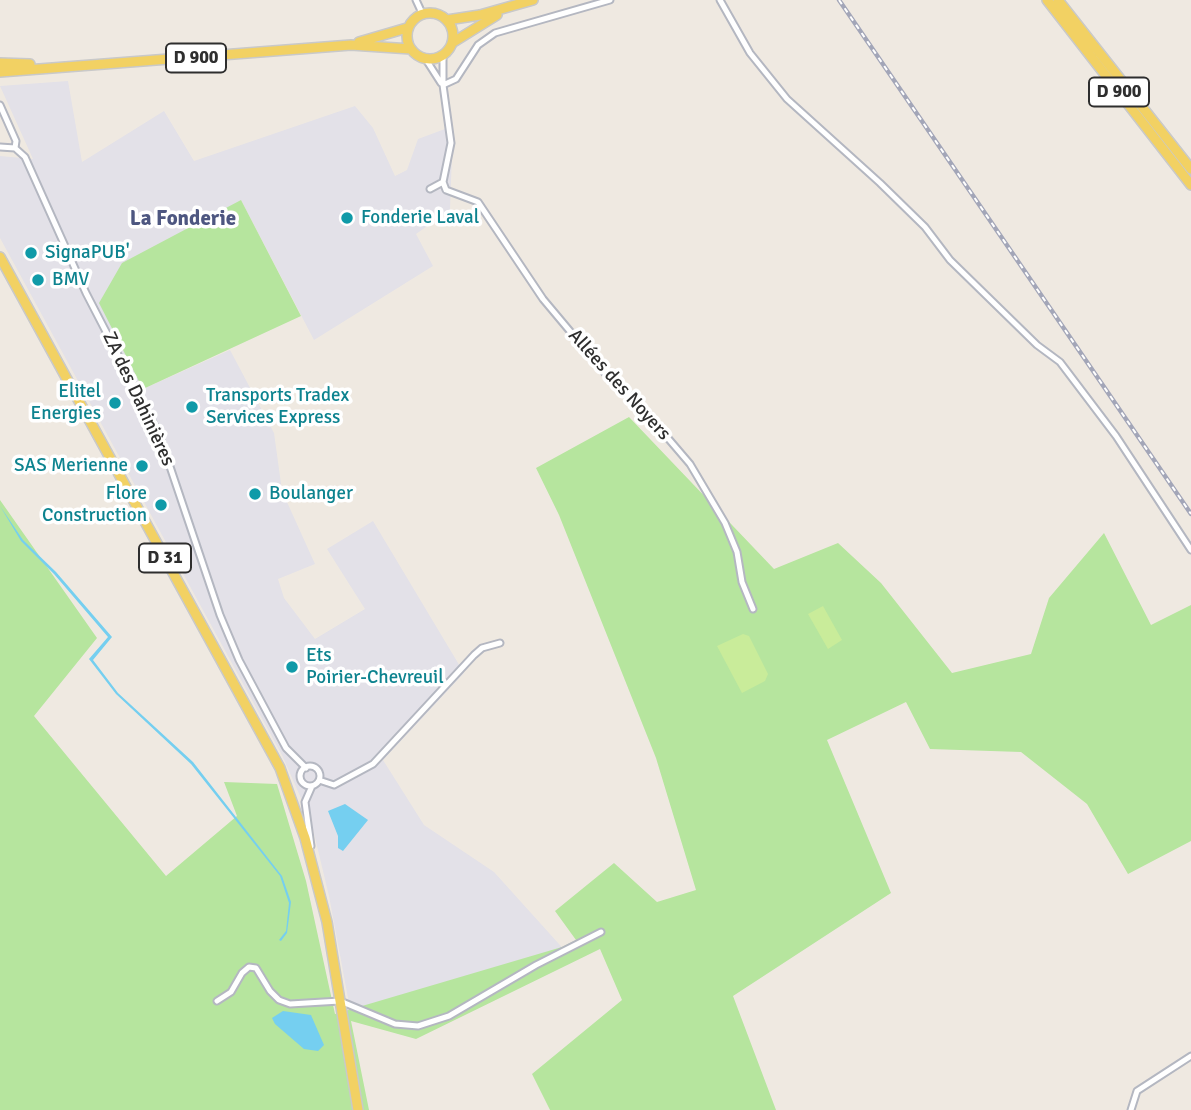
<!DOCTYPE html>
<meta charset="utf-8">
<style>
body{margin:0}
canvas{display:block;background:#efe9e1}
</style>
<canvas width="1191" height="1110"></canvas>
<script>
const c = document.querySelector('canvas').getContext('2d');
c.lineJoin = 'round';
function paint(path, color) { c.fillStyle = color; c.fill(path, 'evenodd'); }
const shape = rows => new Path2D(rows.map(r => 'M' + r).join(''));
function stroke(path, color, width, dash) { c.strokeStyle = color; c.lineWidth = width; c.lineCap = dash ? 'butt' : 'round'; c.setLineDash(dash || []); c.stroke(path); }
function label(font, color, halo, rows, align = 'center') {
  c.font = font + ' Signika,sans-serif'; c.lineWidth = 7; c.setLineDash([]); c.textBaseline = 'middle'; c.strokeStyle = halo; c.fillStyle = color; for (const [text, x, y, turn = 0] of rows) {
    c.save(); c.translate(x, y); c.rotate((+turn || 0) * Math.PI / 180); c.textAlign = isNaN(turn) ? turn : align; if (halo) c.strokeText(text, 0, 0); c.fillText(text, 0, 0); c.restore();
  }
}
paint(shape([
 [68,81,82,162,164,111,194,161,355,106,373,128,395,176,407,170,418,139,453,126,450,210,416,234,433,266,314,340,241,200,143,389,230,350,274,433,282,491,315,564,278,579,284,598,315,639,365,609,327,549,373,521,464,673,383,760,424,825,494,872,568,954,351,1014,329,896,311,821,282,755,0,238,0,156,33,159,0,86]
]), '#e3e1e8');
paint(shape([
 [241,200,301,316,143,389,99,303,122,263],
 [629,417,774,569,838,543,881,583,952,673,1031,654,1049,598,1104,533,1151,625,1191,605,1191,841,1128,874,1087,804,1021,752,930,749,906,702,827,740,891,893,733,996,776,1110,550,1110,532,1074,622,1000,600,949,416,1039,351,1021,369,1110,0,1110,0,500,97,638,34,716,166,876,237,816,224,782,277,784,306,881,335,1014,562,947,576,940,555,911,614,863,657,902,696,890,656,758,559,515,536,468]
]), '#b6e59e');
paint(shape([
 [823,606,842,640,828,649,808,614],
 [743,634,749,636,768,674,765,681,742,693,717,646]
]), '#c9ec9a');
paint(shape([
 [0,506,23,540,56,572,112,637,93,660,118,693,193,762,282,876,291,902,287,933,281,941,279,940,286,931,289,903,280,876,191,764,116,694,89,659,108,637,54,574,21,541],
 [345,804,368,820,343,851,338,848,338,836,328,811],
 [283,1011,311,1015,324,1045,318,1051,304,1049,275,1024,272,1018]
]), '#75cff0');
const street = shape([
 [416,0,422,13],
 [720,0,750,53,787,99,880,183,925,227,950,260,1037,345,1060,362,1116,436,1191,550],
 [443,55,443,85,451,143,443,182,446,190,478,202,543,299,610,379,637,402,690,464,725,523,737,552,742,582,753,609],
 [425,58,441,83],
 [443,85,456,79,478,45,495,33,610,0],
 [0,105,16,141,15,148],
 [0,147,15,148,25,157,86,293,159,434,220,615,239,660,286,748,306,768],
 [430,189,443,182],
 '300 776a10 10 0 1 1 20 0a10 10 0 1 1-20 0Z',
 [319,780,334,785,373,764,474,655,482,648,500,643],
 [311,846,305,802,312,786],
 [217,1001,231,992,242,973,249,967,256,968,270,991,279,1000,290,1004,340,1001,395,1024,418,1026,449,1016,536,965,601,932],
 [1131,1110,1137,1091,1191,1056]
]);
const primary = shape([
 [1047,0,1191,185],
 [1058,0,1191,169],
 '407 36a23 23 0 1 1 46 0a23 23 0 1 1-46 0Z',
 [447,20,480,15,533,0],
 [359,42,407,28],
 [452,43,497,15],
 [0,63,30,64],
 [0,72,351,45,411,49],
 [0,257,280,768,305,838,327,922,358,1110]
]);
stroke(street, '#b4b7c1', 9);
stroke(primary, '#c9c9c9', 12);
stroke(street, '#fff', 5);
stroke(primary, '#f2d163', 9);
const rail = shape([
 [839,0,1191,514]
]);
stroke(rail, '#a3a6b8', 4.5);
stroke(rail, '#fff', 2, [5]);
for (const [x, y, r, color] of [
 [347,218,7,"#0f9aa8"],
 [31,253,7,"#0f9aa8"],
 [38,280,7,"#0f9aa8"],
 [115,403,7,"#0f9aa8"],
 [192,407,7,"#0f9aa8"],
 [142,466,7,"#0f9aa8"],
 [255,494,7,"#0f9aa8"],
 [161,505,7,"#0f9aa8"],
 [292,667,7,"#0f9aa8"]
]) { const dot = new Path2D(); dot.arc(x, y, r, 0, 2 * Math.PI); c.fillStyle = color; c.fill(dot); stroke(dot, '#fff', 2.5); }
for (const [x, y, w] of [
 [196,58,60],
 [1119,92,60],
 [165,558,52]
]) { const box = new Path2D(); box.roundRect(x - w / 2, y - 14.5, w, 29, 5); c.fillStyle = '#fff'; c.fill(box); stroke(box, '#2e2e2e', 2); }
label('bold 18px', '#2e2e2e', null, [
 ["D 900",196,58],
 ["D 900",1119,92],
 ["D 31",165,558]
]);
label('19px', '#0d838f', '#fff', [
 ["Fonderie Laval",361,218],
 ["SignaPUB'",45,253],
 ["BMV",52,280],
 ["Elitel",101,392,"right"],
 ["Energies",101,414,"right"],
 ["Transports Tradex",206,396],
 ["Services Express",206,418],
 ["SAS Merienne",128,466,"right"],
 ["Flore",147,494,"right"],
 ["Construction",147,516,"right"],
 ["Boulanger",269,494],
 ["Ets",306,656],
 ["Poirier-Chevreuil",306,678]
], 'left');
label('19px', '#2e2e2e', '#fff', [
 ["Allées des Noyers",619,385,48],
 ["ZA des Dahinières",138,399,65]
]);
label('bold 21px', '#4d5680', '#fff', [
 ["La Fonderie",183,219]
]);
</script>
